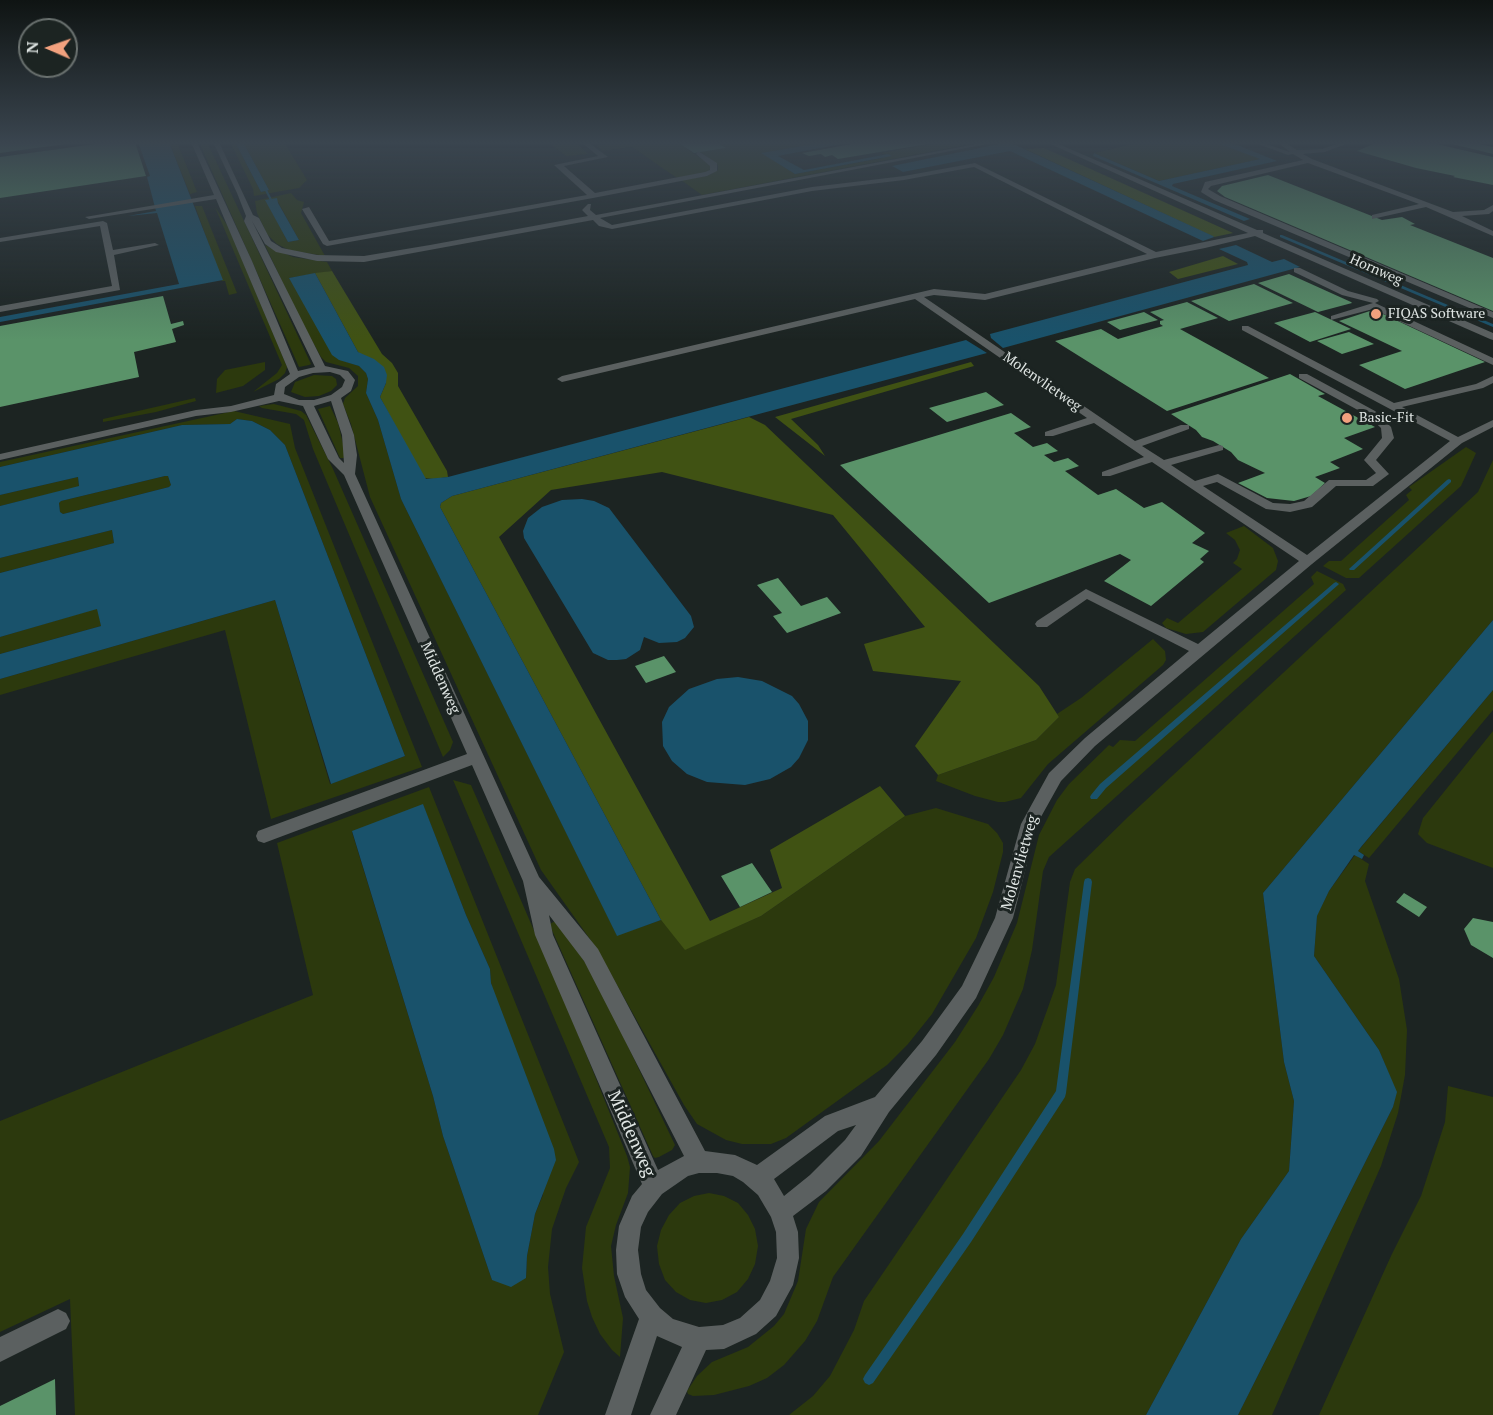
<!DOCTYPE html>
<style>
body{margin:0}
#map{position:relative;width:1493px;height:1415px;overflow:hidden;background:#1c2422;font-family:"PT Serif",serif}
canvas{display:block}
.north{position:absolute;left:18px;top:18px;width:60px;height:60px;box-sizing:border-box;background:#1c2422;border:2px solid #6a716f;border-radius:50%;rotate:272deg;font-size:16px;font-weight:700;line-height:24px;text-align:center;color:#dfe5e3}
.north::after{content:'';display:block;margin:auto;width:21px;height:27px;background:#f2a17e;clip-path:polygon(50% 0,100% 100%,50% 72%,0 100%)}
</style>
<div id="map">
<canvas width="1493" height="1415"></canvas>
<div class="north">N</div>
</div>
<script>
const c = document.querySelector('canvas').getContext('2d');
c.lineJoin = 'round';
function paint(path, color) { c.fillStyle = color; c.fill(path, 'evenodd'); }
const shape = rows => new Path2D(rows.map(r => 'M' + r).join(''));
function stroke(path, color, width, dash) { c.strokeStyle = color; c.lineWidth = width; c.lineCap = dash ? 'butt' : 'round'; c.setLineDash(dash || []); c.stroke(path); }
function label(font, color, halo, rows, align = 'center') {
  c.font = font + ' "PT Serif",serif'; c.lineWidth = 6; c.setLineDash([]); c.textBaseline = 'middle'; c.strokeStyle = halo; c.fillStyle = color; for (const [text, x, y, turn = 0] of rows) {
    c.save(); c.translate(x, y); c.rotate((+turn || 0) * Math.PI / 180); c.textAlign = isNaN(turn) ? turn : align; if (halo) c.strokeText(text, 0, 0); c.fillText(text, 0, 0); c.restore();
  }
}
paint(shape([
 [169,142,177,142,197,192,190,194],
 [199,142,207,142,311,364,309,365,299,367],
 [230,142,235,142,261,192,269,190,243,142,284,142,307,180,299,188,254,196,253,189],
 [548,142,575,142,588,154,566,156],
 [610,142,677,142,712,166,709,171,704,173,677,178,632,147,602,151,597,146],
 [716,142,826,142,762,153,795,174,882,158,888,155,879,153,920,146,950,142,982,142,702,195,681,180,707,176,718,170,718,165,700,152,725,148],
 [1143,142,1214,142,1261,159,1159,181,1094,153],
 [291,193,297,200,304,202,301,213,325,256,289,250,277,244,267,234,257,213,255,201],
 [278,202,289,222,299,240,288,242,268,204],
 [195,206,202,206,237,293,229,295,225,281,222,281],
 [215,207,229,228,287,367,285,373,279,379,253,392,277,373,282,365],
 [265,245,293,257,327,262,332,271,289,278,344,361,359,366,366,373,368,379,366,393,378,420,401,499,617,935,661,920,686,949,761,916,905,816,936,808,988,824,997,833,1003,843,1003,852,993,892,976,938,932,1014,908,1044,887,1065,786,1138,771,1144,742,1144,726,1140,697,1124,684,1105,597,949,541,870,370,497,351,424,343,404,345,398,358,386,358,376,349,368,326,362,321,357,297,313],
 [265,362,265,370,243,386,216,393,217,379,225,370],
 [314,375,332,376,336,379,337,385,331,391,319,396,305,397,291,392,295,382],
 [195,398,196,401,156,412,103,422,103,419],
 [274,404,301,411,306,415,333,469,453,742,450,750,443,757,313,449,304,420,296,414,262,408,259,406],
 [330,406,338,423,346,456,344,458,340,458,318,409],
 [234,411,290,424,295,448,422,767,271,819,225,630,0,695,0,679,275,600,330,784,405,756,285,445,270,430,252,421,237,419,230,424,182,425,0,467,0,462],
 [1466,447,1476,453,1461,486,1359,578,1346,578,1323,566,1329,561,1341,561,1409,500,1406,495,1412,490,1409,487],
 [1493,460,1493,620,1263,893,1284,1062,1294,1101,1289,1171,1241,1239,1146,1415,789,1415,813,1396,830,1376,854,1330,864,1301,1021,1070,1035,1044,1056,985,1070,882,1075,869,1129,816,1478,492],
 [165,476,168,476,171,485,169,487,63,514,60,512,59,503,61,501],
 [78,477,79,487,0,506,0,495],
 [1244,526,1273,548,1278,561,1276,570,1203,632,1186,634,1166,628,1162,623,1167,618,1178,623,1242,569,1233,563,1237,559,1240,550,1235,540,1226,533],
 [112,530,114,543,0,573,0,558],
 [1317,571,1343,584,1346,590,1049,857,1043,871,1032,950,1023,989,1003,1035,989,1059,833,1277,817,1321,805,1341,784,1365,767,1378,749,1386,714,1395,693,1396,688,1394,687,1391,697,1376,712,1362,748,1347,774,1326,784,1314,798,1281,806,1229,819,1202,879,1141,955,1042,978,1006,994,977,1017,923,1039,835,1057,800,1069,784,1109,745,1113,747,1120,740,1135,741,1314,584,1311,577],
 [98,608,101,626,0,654,0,637],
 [1153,639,1165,651,1166,660,1163,665,1048,764,1021,798,1005,802,998,802,975,796,936,781,938,775,1036,740,1059,717,1057,714,1081,698],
 [1493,690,1493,710,1369,858,1358,851],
 [1493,731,1493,868,1427,843,1418,834,1423,818],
 [453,780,471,785,568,1009,627,1156,630,1167,628,1193,616,1225,611,1246,614,1276,623,1318,620,1357,612,1350,600,1334,592,1317,587,1301,582,1268,586,1227,610,1168,609,1147],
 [429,787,579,1162,566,1188,552,1229,548,1267,550,1294,564,1352,538,1415,75,1415,70,1299,0,1332,0,1121,313,995,277,843],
 [423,805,466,915,490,969,491,983,543,1195,535,1214,527,1256,526,1278,492,1280,443,1136,433,1096,352,832],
 [1355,855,1369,864,1365,881,1399,979,1407,1030,1405,1075,1398,1113,1381,1166,1272,1415,1238,1415,1393,1107,1396,1092,1379,1050,1314,956,1317,915,1329,891],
 [555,921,558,923,595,977,675,1145,672,1150,659,1157,655,1158,653,1156,551,928,550,924],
 [1448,1086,1493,1097,1493,1415,1319,1415,1391,1256,1421,1196,1445,1122],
 [709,1193,724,1196,738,1203,748,1215,755,1229,758,1246,755,1264,748,1279,737,1292,722,1300,706,1303,690,1300,676,1292,665,1280,659,1264,657,1246,661,1230,669,1215,680,1203,694,1196]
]), '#2c390d');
paint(shape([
 [1044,148,1233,233,1214,237,1025,149],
 [1223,256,1238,264,1178,279,1169,272],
 [332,271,382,354,392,363,398,373,398,386,447,471,448,477,434,479,423,478,380,397,386,383,358,352,315,273],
 [971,362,974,366,791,419,818,445,825,456,775,417],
 [749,417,765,425,1039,686,1059,717,1036,740,938,775,915,746,961,681,873,671,864,644,925,627,833,515,662,472,551,490,499,537,710,921,782,888,770,850,880,786,905,816,761,916,685,950,661,920,440,507,441,503,452,496]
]), '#405213');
paint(shape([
 [138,142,169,142,223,280,0,322,0,317,179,284,157,213,128,216,156,211,147,177,150,176],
 [235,142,243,142,269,190,261,192],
 [826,142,852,142,778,156,804,170,888,154,892,156,795,174,761,153],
 [1009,142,1213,236,1214,237,1203,241,1010,151,903,172,892,166],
 [1214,142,1230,142,1277,161,1173,184,1172,186,1250,219,1244,221,1093,156,1094,153,1159,181,1260,159],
 [277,198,278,203,299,240,288,242,265,200],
 [1236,245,1272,262,1284,259,1300,267,1003,348,991,338,990,334,1248,265,1247,262,1219,249],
 [315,273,358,352,374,359,384,367,387,375,386,383,380,397,426,479,448,477,966,340,987,353,452,496,441,503,440,507,661,920,617,936,401,499,378,420,366,393,368,379,366,373,359,366,339,360,332,355,289,278],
 [237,419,252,421,270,430,285,445,405,756,331,784,275,600,0,679,0,654,101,626,97,609,0,637,0,573,114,543,112,530,0,558,0,506,79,486,78,477,0,495,0,467,182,425,230,424],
 [165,476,168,476,171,485,169,487,63,514,60,512,59,503,61,501],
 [582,499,594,501,609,508,691,616,694,627,685,638,677,642,659,643,644,637,640,650,626,659,617,660,608,660,593,653,524,538,523,531,528,518,542,507,562,500],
 [1493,620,1493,690,1361,847,1358,851,1364,855,1362,859,1354,855,1329,891,1317,916,1314,956,1379,1050,1397,1092,1393,1107,1238,1415,1146,1415,1241,1239,1289,1171,1294,1101,1284,1062,1263,893],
 [738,677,762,681,792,696,799,704,808,721,808,740,799,758,791,767,770,779,745,785,707,782,687,774,672,761,663,746,662,722,669,707,689,689,717,679],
 [423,804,466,915,490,969,491,983,554,1149,556,1160,535,1214,527,1256,526,1278,511,1287,492,1280,443,1136,433,1096,352,831]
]), '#19526b');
paint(shape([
 [260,181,263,182,277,209,274,208,260,181],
 [1280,235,1282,235,1493,324,1493,327,1280,237,1280,235],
 [1449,479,1451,480,1451,482,1354,570,1350,570,1349,569,1350,568,1447,480,1449,479],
 [1336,582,1339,584,1338,585,1106,788,1097,799,1091,799,1090,797,1091,795,1100,784,1334,583,1336,582],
 [1088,878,1091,879,1092,882,1066,1093,1065,1097,971,1242,873,1383,869,1385,865,1383,863,1379,865,1375,963,1234,1056,1091,1084,882,1085,879,1088,878]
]), '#19526b');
paint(shape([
 [0,142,73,142,73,143,0,153],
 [110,142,135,142,146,176,0,198,0,157],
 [677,142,716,142,726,148,694,153],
 [863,142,924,142,928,144,838,159,832,155,825,157,821,154,809,156,802,153],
 [1378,142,1428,142,1493,157,1493,185,1453,177,1455,176,1416,168,1357,151],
 [1444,142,1470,142,1493,147,1493,154],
 [1268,175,1382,220,1402,217,1415,224,1410,225,1493,258,1493,311,1225,197,1217,191,1222,186],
 [1289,274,1351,302,1352,303,1318,312,1258,283],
 [1254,284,1293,303,1229,321,1191,301],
 [163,296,171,324,183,321,184,325,172,329,176,342,134,352,139,377,0,407,0,326],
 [1187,302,1218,318,1180,329,1269,378,1167,411,1055,341,1101,329,1118,339,1163,326,1160,324,1160,321,1164,320,1150,312],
 [1373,310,1383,314,1485,362,1405,389,1359,365,1402,351,1339,321],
 [1144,312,1158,320,1120,330,1107,322],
 [1315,312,1351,329,1310,342,1274,323],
 [1349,332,1374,344,1342,354,1317,341],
 [1290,374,1325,394,1318,396,1375,427,1344,438,1363,449,1330,462,1340,468,1315,477,1325,483,1311,496,1294,501,1267,498,1238,483,1265,473,1238,460,1231,452,1213,441,1202,437,1196,430,1171,414],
 [986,392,1004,405,947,422,929,408],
 [1011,413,1031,427,1014,433,1033,447,1047,443,1058,451,1044,455,1054,462,1068,458,1079,466,1065,471,1098,495,1116,489,1144,508,1162,502,1205,533,1192,543,1209,551,1200,559,1204,562,1151,606,1104,581,1131,560,1120,554,989,603,840,465],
 [778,578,801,606,827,597,841,613,787,633,773,616,782,613,757,585],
 [664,656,676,672,646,683,635,666],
 [752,863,772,892,740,907,721,876],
 [1404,893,1427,907,1419,917,1396,902],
 [1473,918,1493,922,1493,958,1471,945,1464,929],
 [55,1379,56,1415,0,1415,0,1406]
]), '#5a9369');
paint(shape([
 [191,142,197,142,252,261,298,371,315,367,244,221,246,216,237,193,213,142,219,142,253,215,259,218,271,241,282,248,317,255,364,256,430,245,588,216,582,210,588,204,591,204,590,210,596,215,987,142,998,142,600,218,612,225,812,187,904,176,975,163,1156,252,1248,233,1046,142,1054,142,1257,230,1263,230,1263,233,1493,333,1493,340,1490,339,1255,236,1205,248,1155,258,985,300,934,295,924,297,1135,441,1181,425,1189,425,1189,429,1142,446,1164,460,1219,445,1223,446,1223,450,1171,465,1195,481,1218,474,1222,476,1273,503,1290,504,1304,501,1329,480,1366,480,1376,473,1364,460,1382,438,1381,428,1367,415,1299,378,1299,374,1307,374,1375,411,1391,427,1394,438,1376,460,1389,474,1373,486,1336,486,1312,507,1290,512,1266,509,1217,482,1203,486,1307,555,1450,441,1242,330,1242,326,1248,326,1394,403,1476,384,1493,376,1493,383,1483,388,1402,407,1458,437,1493,420,1493,427,1462,443,1312,564,1095,746,1061,781,1037,824,1013,918,976,998,936,1055,889,1112,861,1156,826,1191,793,1216,798,1232,799,1258,793,1285,776,1316,756,1334,724,1349,706,1350,676,1415,650,1415,682,1347,657,1336,631,1415,605,1415,639,1319,625,1297,617,1274,616,1250,619,1226,632,1196,642,1184,535,935,523,881,472,765,264,843,258,841,256,836,258,831,467,754,344,475,328,459,303,406,279,401,231,412,196,416,0,460,0,454,196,410,231,406,274,395,276,384,290,374,216,199,89,219,85,217,214,195,191,142],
 [974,167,1147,254,985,294,934,289,562,376,557,379,562,382,915,299,1087,418,1045,432,1045,436,1053,436,1094,423,1144,457,1102,472,1102,476,1110,476,1152,462,1299,561,1198,644,1086,589,1037,621,1035,624,1037,627,1047,627,1087,599,1189,651,1085,738,1049,773,1021,824,995,918,962,986,922,1041,875,1097,825,1116,757,1165,735,1155,705,1151,598,949,539,877,355,474,357,455,354,435,341,398,351,391,355,380,348,371,325,366,252,221,265,244,276,252,317,261,364,262,593,220,599,226,612,229,812,191,904,180,974,167],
 [330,372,340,375,345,380,342,387,331,395,314,400,299,400,284,394,285,387,299,377,313,373,330,372],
 [331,401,342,435,344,463,339,458,314,406,331,401],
 [549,915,584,961,684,1156,658,1170,553,935,549,915],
 [856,1125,845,1140,810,1175,784,1196,774,1179,838,1131,856,1125],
 [699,1173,717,1173,733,1176,743,1182,758,1195,771,1217,776,1232,777,1258,770,1281,760,1300,740,1318,723,1325,699,1327,673,1319,660,1308,646,1290,641,1274,638,1250,641,1227,648,1212,662,1194,688,1176,699,1173],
 [581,142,588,142,608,157,564,166,595,193,705,172,710,170,710,166,696,154,698,151,717,163,717,171,707,176,593,198,327,246,323,244,302,209,309,207,329,241,587,195,554,165,598,156,581,142],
 [1252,142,1260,142,1290,152,1277,142,1284,142,1297,150,1322,149,1343,142,1351,142,1325,152,1303,154,1312,159,1453,212,1484,210,1493,205,1493,211,1489,214,1462,216,1493,231,1493,236,1426,207,1372,219,1372,215,1419,204,1308,163,1211,186,1208,189,1220,196,1493,312,1493,318,1214,200,1201,192,1205,182,1303,160,1293,154,1288,155,1252,142],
 [103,221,107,223,113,250,155,243,159,245,114,255,120,290,0,312,0,306,112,286,100,226,0,242,0,238,103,221],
 [1294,268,1300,268,1348,291,1377,299,1379,301,1375,303,1493,358,1493,365,1373,309,1331,320,1331,316,1373,303,1342,295,1294,272,1294,268],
 [58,1309,66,1313,70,1321,66,1329,0,1362,0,1337,58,1309]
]), '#5b6060');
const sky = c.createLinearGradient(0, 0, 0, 340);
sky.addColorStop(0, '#0f1413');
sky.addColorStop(0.42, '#3a454f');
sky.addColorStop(1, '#3a454f00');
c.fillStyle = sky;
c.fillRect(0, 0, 1493, 340);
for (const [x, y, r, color] of [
 [1376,314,6,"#f2a17e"],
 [1347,418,6,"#f2a17e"]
]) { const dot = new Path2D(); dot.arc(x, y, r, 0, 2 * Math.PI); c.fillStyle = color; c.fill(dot); stroke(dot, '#1c2422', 2); }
label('14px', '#dfe5e3', '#1c2422', [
 ["Hornweg",1376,270,24],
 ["Molenvlietweg",1042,382,35]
]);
label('14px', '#dfe5e3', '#1c2422', [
 ["FIQAS Software",1388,314],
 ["Basic-Fit",1359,418]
], 'left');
label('15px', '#dfe5e3', '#1c2422', [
 ["Middenweg",440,678,66],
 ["Molenvlietweg",1020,863,-74]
]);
label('18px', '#dfe5e3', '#1c2422', [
 ["Middenweg",631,1134,66]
]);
</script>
